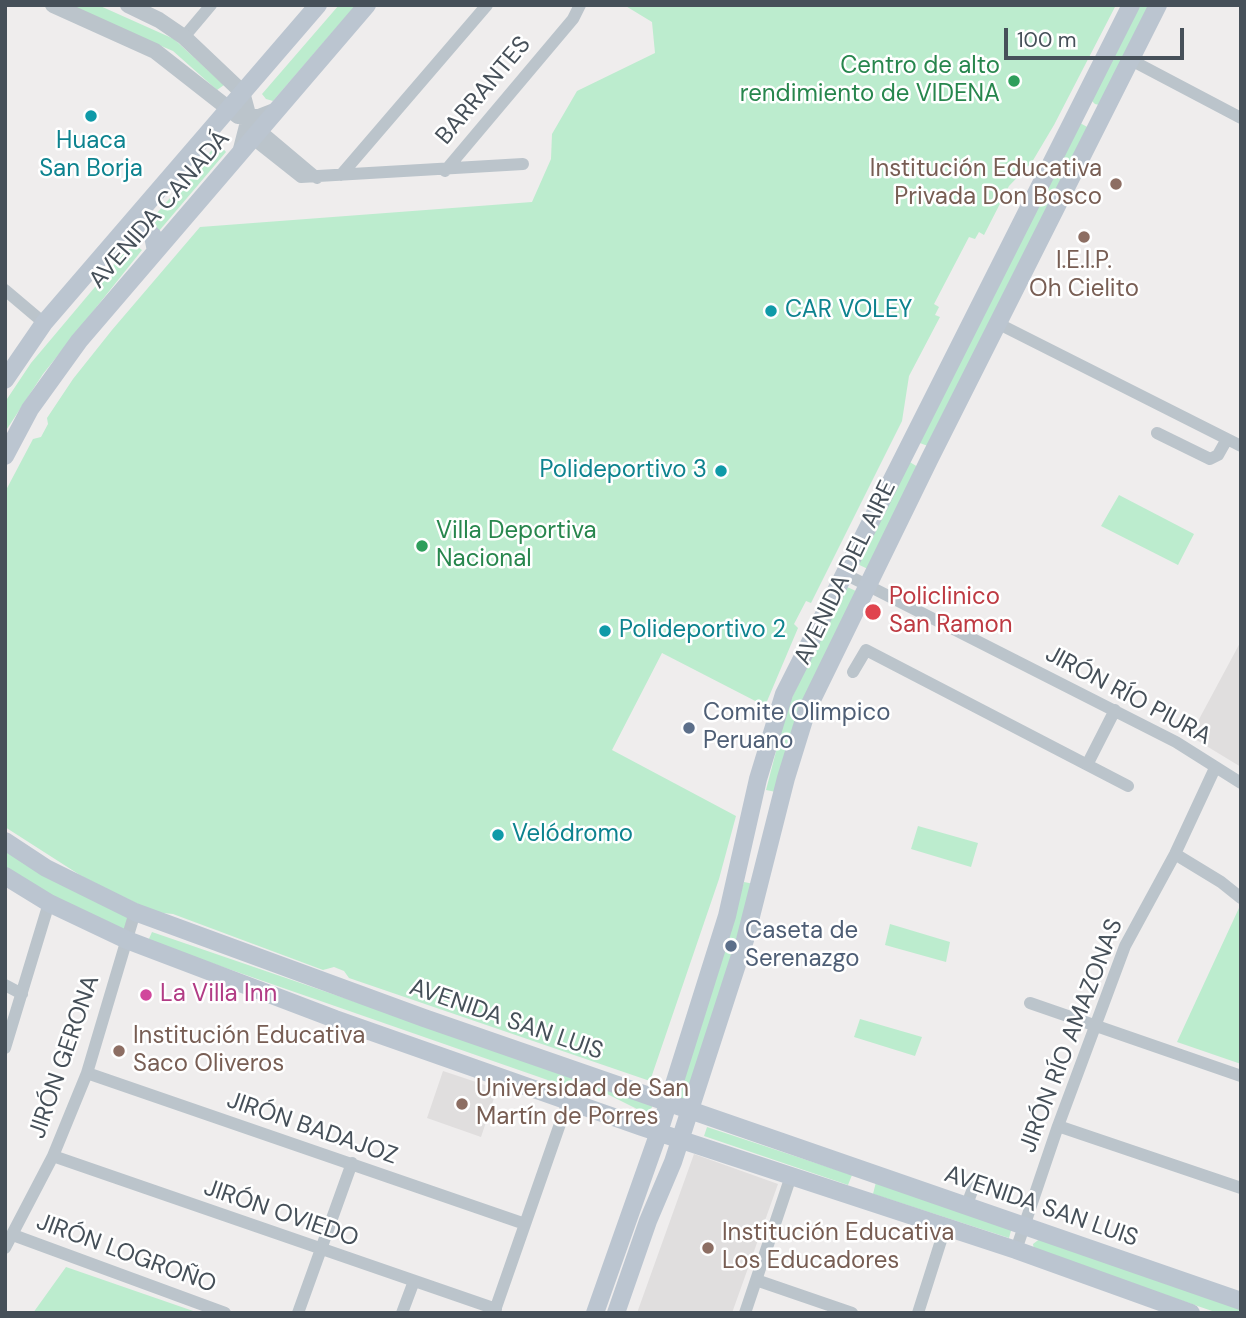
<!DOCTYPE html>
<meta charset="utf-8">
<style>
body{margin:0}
#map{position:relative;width:1246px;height:1318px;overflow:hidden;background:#efeded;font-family:"DM Sans",sans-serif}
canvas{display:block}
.frame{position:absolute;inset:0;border:7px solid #465059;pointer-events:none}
.scale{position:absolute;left:1004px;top:28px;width:180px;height:32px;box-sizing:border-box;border:4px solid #465059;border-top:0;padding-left:9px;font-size:21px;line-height:24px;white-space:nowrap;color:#465059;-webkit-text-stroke:5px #fff;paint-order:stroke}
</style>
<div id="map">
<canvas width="1246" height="1318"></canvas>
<div class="frame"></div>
<div class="scale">100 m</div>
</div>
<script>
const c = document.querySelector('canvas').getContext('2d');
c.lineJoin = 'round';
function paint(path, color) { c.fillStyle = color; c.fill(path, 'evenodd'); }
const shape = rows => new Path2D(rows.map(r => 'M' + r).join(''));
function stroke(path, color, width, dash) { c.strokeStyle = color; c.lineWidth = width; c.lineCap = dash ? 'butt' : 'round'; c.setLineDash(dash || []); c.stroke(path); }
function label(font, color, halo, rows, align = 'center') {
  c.font = font + ' "DM Sans",sans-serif'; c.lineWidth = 5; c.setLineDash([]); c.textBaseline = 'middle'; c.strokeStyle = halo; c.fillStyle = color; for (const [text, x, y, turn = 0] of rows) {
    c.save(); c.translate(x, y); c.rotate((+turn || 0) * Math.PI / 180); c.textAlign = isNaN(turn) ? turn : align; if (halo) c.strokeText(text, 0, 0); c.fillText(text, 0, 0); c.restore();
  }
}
paint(shape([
 [1241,641,1241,767,1190,736],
 [443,1071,497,1089,481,1137,427,1118],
 [694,1154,778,1184,732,1313,637,1313]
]), '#e0dede');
paint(shape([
 [65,5,98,5,174,39,224,85,217,90,173,51],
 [339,5,356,5,273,101,266,99,262,94],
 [624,5,1116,5,1054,125,1032,162,1009,186,984,235,979,232,975,239,969,237,934,304,939,307,935,315,940,317,909,376,902,421,811,603,806,601,794,624,798,628,765,706,662,653,612,750,736,816,719,879,650,1081,349,978,344,971,334,967,323,970,173,914,154,912,83,877,5,827,5,492,33,439,41,437,48,424,47,418,73,379,112,330,200,227,532,202,551,159,552,134,577,91,655,53,652,22],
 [1138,5,1152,5,1099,105,1095,104,1092,101],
 [1080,123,1089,128,928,446,917,442],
 [218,143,226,152,159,231,150,221],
 [132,243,142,250,43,374,5,432,5,402,31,363],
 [908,461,918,467,868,569,855,563],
 [1119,495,1194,534,1178,565,1101,526],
 [843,585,858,592,776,792,766,790,787,709],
 [918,826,978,843,971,867,911,849],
 [5,850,130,915,124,934,5,870],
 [744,882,754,884,689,1106,672,1100],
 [1239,908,1241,909,1241,1064,1177,1042],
 [890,924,950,942,946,962,885,945],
 [152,932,653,1104,649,1115,605,1093,585,1093,148,941],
 [860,1019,922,1037,915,1056,854,1037],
 [707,1127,852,1175,848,1185,704,1136],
 [876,1182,1012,1227,1009,1238,873,1194],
 [1041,1238,1241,1308,1241,1313,1218,1313,1034,1250,1033,1244],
 [66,1267,199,1313,33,1313]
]), '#bcecce');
stroke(shape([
 [184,37,211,5],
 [1129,59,1241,118],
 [260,130,317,178],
 [253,139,301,177,523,164],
 [445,171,573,19,580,5],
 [341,175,487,5],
 [5,290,44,323],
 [997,323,1241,446],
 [1157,433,1210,459,1218,455,1227,439],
 [843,573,1176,742,1241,783],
 [853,672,866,650,1128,786],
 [1088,763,1115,710],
 [1175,854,1221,882,1241,898],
 [749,926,774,933],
 [5,985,22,994],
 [1030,1003,1241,1076],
 [5,1048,49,903],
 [87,1073,525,1224],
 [1058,1126,1241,1188],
 [53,1156,496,1309],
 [966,1207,975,1183],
 [13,1235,225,1313],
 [5,1248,53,1156,87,1073,135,912],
 [1016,1250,1058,1126,1125,946,1175,854,1215,768],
 [756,1280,852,1313],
 [298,1313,352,1163],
 [402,1313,414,1281],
 [494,1313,568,1101],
 [745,1313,791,1176],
 [918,1313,945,1228]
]), '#bbc4cb', 12);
stroke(shape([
 [53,5,155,51,238,116,259,117,277,110],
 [128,5,159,20,184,37,242,92,249,118,240,153]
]), '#bbc4cb', 16);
stroke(shape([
 [127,227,147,230,153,236,156,251],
 [5,380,44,323,318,5],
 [5,456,30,409,79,341,367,5],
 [5,841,46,868,135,912,424,1018,1241,1301],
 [5,876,49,903,127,940,335,1019,642,1127,1016,1250,1191,1313],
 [595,1313,659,1132,727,916,758,779,784,694,1131,5],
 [616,1313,648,1221,673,1162,745,940,786,778,807,710,930,458,1158,5]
]), '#bbc5d0', 18);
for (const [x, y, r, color] of [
 [1014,81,7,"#2e9e5b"],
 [91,116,7,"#0f9aa8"],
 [1116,184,7,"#8d6e63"],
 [1084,237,7,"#8d6e63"],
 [771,311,7,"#0f9aa8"],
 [721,471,7,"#0f9aa8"],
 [422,546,7,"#2e9e5b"],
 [873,612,9,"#e0444e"],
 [605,631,7,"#0f9aa8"],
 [689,728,7,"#5c6f8a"],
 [498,835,7,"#0f9aa8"],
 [731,946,7,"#5c6f8a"],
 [146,995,7,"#d1479c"],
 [119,1051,7,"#8d6e63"],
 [462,1104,7,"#8d6e63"],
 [708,1248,7,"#8d6e63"]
]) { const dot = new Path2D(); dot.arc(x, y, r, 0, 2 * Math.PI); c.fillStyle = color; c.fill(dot); stroke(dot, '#fff', 2.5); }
label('24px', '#27864d', '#fff', [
 ["Centro de alto",1000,67],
 ["rendimiento de VIDENA",1000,95],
 ["Villa Deportiva",436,532,"left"],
 ["Nacional",436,560,"left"]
], 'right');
label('24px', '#465059', '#fff', [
 ["BARRANTES",484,91,-50],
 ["AVENIDA CANADÁ",160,210,-49],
 ["AVENIDA DEL AIRE",846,573,-64],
 ["JIRÓN RÍO PIURA",1128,696,28],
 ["AVENIDA SAN LUIS",506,1020,19],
 ["JIRÓN RÍO AMAZONAS",1072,1036,-69],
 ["JIRÓN GERONA",65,1057,-71],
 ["JIRÓN BADAJOZ",312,1129,19],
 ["AVENIDA SAN LUIS",1041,1207,19],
 ["JIRÓN OVIEDO",281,1214,19],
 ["JIRÓN LOGROÑO",126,1254,20]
]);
label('24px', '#0d838f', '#fff', [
 ["Huaca",91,142,"center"],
 ["San Borja",91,170,"center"],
 ["CAR VOLEY",785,311],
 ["Polideportivo 3",707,471,"right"],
 ["Polideportivo 2",619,631],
 ["Velódromo",512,835]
], 'left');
label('24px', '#785e54', '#fff', [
 ["Institución Educativa",1102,170,"right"],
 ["Privada Don Bosco",1102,198,"right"],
 ["I.E.I.P.",1084,262,"center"],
 ["Oh Cielito",1084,290,"center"],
 ["Institución Educativa",133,1037],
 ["Saco Oliveros",133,1065],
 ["Universidad de San",476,1090],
 ["Martín de Porres",476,1118],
 ["Institución Educativa",722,1234],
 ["Los Educadores",722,1262]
], 'left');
label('24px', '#be3a42', '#fff', [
 ["Policlinico",889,598],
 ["San Ramon",889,626]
], 'left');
label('24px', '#4e5e75', '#fff', [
 ["Comite Olimpico",703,714],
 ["Peruano",703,742],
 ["Caseta de",745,932],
 ["Serenazgo",745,960]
], 'left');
label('24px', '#b23c85', '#fff', [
 ["La Villa Inn",160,995]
], 'left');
</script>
